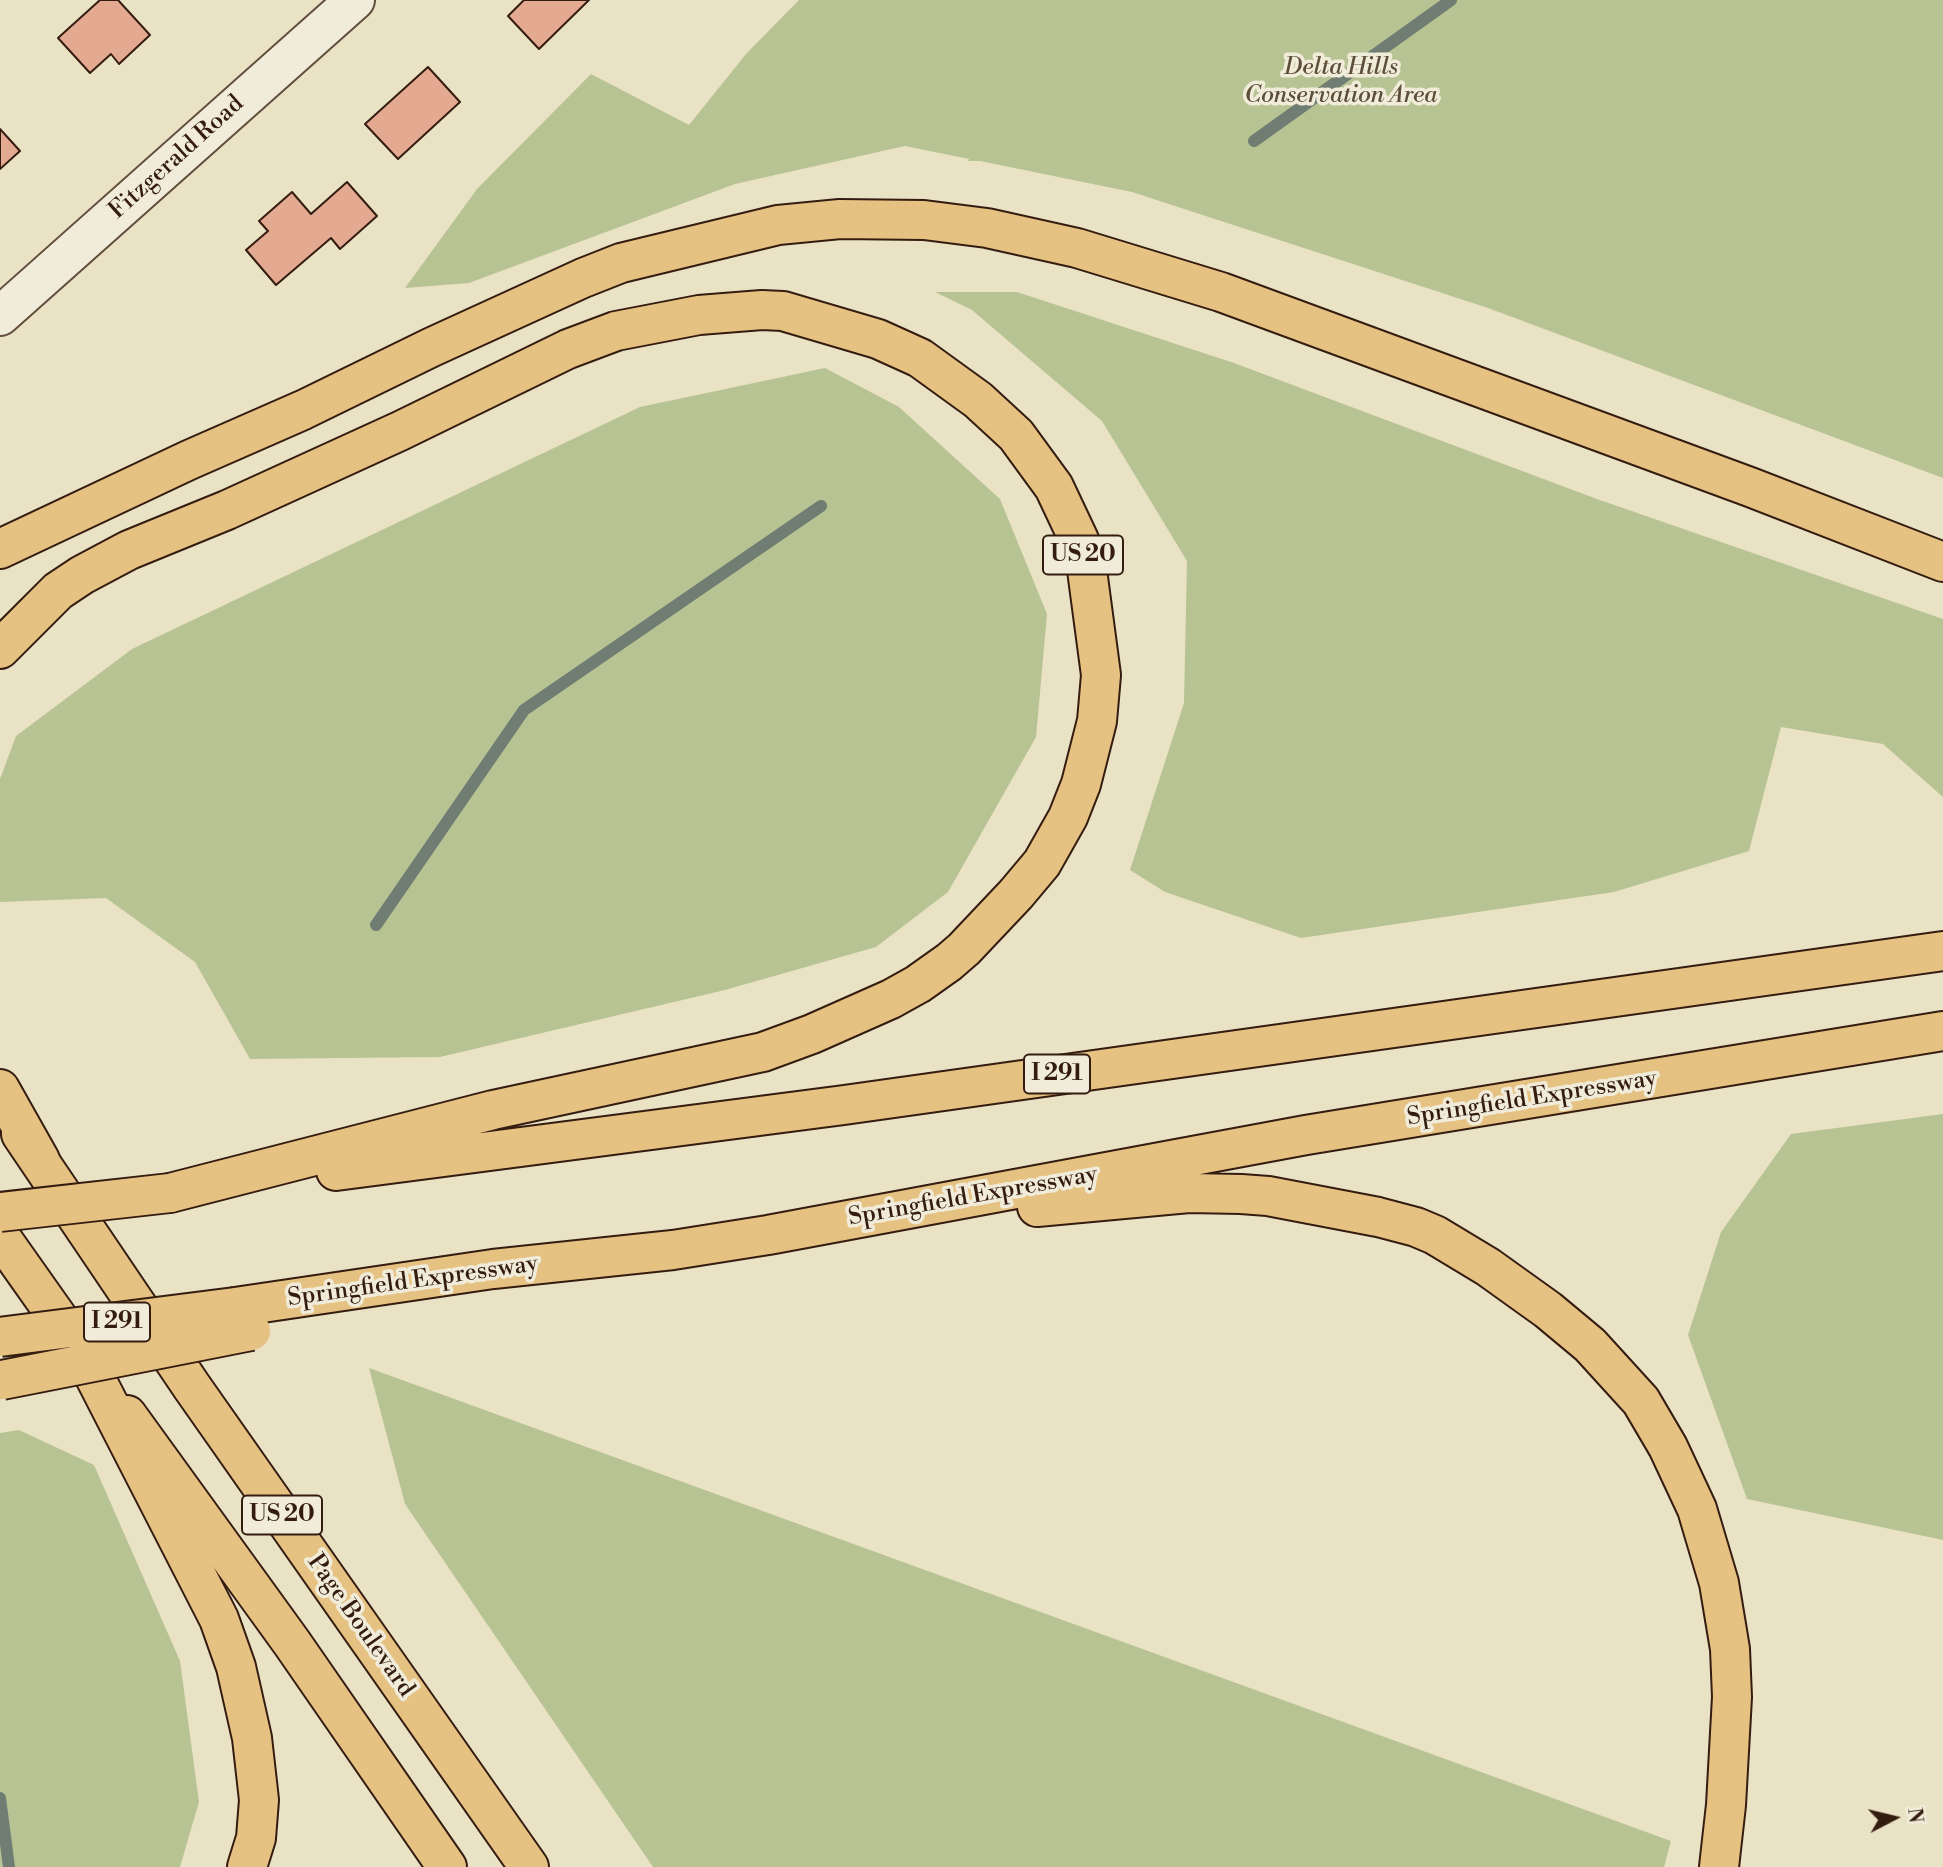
<!DOCTYPE html>
<style>
body{margin:0}
#map{position:relative;width:1943px;height:1867px;overflow:hidden;background:#eae2c4;font-family:"Libre Bodoni",serif}
canvas{display:block}
.north{position:absolute;left:1859px;top:1783px;width:70px;height:70px;-webkit-text-stroke:5px #f1ecd9;paint-order:stroke;rotate:83deg;font-size:19px;font-weight:700;line-height:28px;text-align:center;color:#341c11}
.north::after{content:'';display:block;margin:auto;width:24px;height:32px;background:#341c11;clip-path:polygon(50% 0,100% 100%,50% 72%,0 100%)}
</style>
<div id="map">
<canvas width="1943" height="1867"></canvas>
<div class="north">N</div>
</div>
<script>
const c = document.querySelector('canvas').getContext('2d');
c.lineJoin = 'round';
function paint(path, color) { c.fillStyle = color; c.fill(path, 'evenodd'); }
const shape = rows => new Path2D(rows.map(r => 'M' + r).join(''));
function stroke(path, color, width, dash) { c.strokeStyle = color; c.lineWidth = width; c.lineCap = dash ? 'butt' : 'round'; c.setLineDash(dash || []); c.stroke(path); }
function label(font, color, halo, rows, align = 'center') {
  c.font = font + ' "Libre Bodoni",serif'; c.lineWidth = 7; c.setLineDash([]); c.textBaseline = 'middle'; c.strokeStyle = halo; c.fillStyle = color; for (const [text, x, y, turn = 0] of rows) {
    c.save(); c.translate(x, y); c.rotate((+turn || 0) * Math.PI / 180); c.textAlign = isNaN(turn) ? turn : align; if (halo) c.strokeText(text, 0, 0); c.fillText(text, 0, 0); c.restore();
  }
}
paint(shape([
 [799,0,1943,0,1943,478,1488,308,1132,192,980,161,968,161,969,159,905,146,735,184,469,283,405,288,477,189,591,74,689,125,746,54],
 [935,292,1017,292,1234,363,1597,499,1943,619,1943,797,1883,744,1781,727,1749,851,1614,892,1301,938,1165,892,1130,870,1184,703,1187,561,1102,421,972,310],
 [825,368,899,407,1000,499,1047,614,1036,737,948,892,876,947,725,990,440,1057,250,1059,195,962,106,898,0,902,0,779,16,736,132,649,640,407],
 [1943,1114,1943,1540,1747,1499,1688,1335,1721,1232,1791,1134],
 [369,1368,1671,1841,1664,1867,653,1867,405,1504],
 [19,1430,94,1465,180,1661,199,1802,180,1867,0,1867,0,1433]
]), '#b8c394');
stroke(shape([
 [1254,141,1451,0],
 [376,925,524,710,821,506],
 [0,1798,9,1867]
]), '#707d72', 12);
const building = shape([
 [100,0,118,0,150,35,119,64,111,54,90,73,58,38,100,0],
 [524,0,589,0,539,49,508,16,524,0],
 [428,67,460,102,398,159,365,124,428,67],
 [0,129,20,151,0,169,0,129],
 [347,182,377,216,340,249,331,238,276,285,246,250,268,231,259,221,292,192,311,214,347,182]
]);
paint(building, '#e4aa91');
stroke(building, '#341c11', 2);
const minor = shape([
 [0,316,355,0]
]);
const primary = shape([
 [21,1134,192,1387,529,1867],
 [0,1236,84,1355],
 [127,1415,292,1643,447,1867]
]);
const motorway = shape([
 [0,549,189,460,303,410,432,347,583,278,621,263,778,225,840,219,924,220,987,228,1077,248,1221,292,1750,487,1943,562],
 [0,649,58,591,82,575,129,550,227,510,400,431,568,349,616,331,699,315,762,310,783,311,878,339,920,358,978,400,1016,435,1054,487,1079,540,1087,570,1101,675,1097,721,1081,784,1068,817,1042,863,1016,894,964,949,949,962,918,984,891,999,812,1034,763,1052,493,1110,170,1193],
 [0,1089,40,1160],
 [336,1171,844,1105,1943,951],
 [1037,1207,1189,1193,1241,1194,1268,1196,1378,1217,1416,1227,1435,1235,1488,1267,1548,1310,1590,1345,1641,1401,1668,1447,1697,1509,1719,1583,1730,1649,1732,1697,1726,1805,1719,1867],
 [235,1307,493,1269,673,1250,768,1235,1306,1135,1943,1031],
 [82,1352,219,1619,236,1667,252,1738,259,1800,256,1838,247,1867]
]);
stroke(minor, '#624e3e', 42);
stroke(primary, '#341c11', 42);
stroke(motorway, '#341c11', 42);
stroke(minor, '#f1ecd9', 38);
stroke(primary, '#e5c182', 38);
stroke(motorway, '#e5c182', 38);
const motorwayBridge = shape([
 [0,1212,170,1193],
 [0,1337,235,1307],
 [2,1380,251,1331]
]);
stroke(motorwayBridge, '#341c11', 42, []);
stroke(motorwayBridge, '#e5c182', 38);
for (const [x, y, w] of [
 [1083,555,80],
 [1057,1074,66],
 [117,1322,66],
 [282,1515,80]
]) { const box = new Path2D(); box.roundRect(x - w / 2, y - 19.5, w, 39, 5); c.fillStyle = '#f1ecd9'; c.fill(box); stroke(box, '#341c11', 2); }
label('bold 23px', '#341c11', null, [
 ["US 20",1083,555],
 ["I 291",1057,1074],
 ["I 291",117,1322],
 ["US 20",282,1515]
]);
label('italic 24px', '#5c4e38', '#f1ecd9', [
 ["Delta Hills",1341,68],
 ["Conservation Area",1341,96]
]);
label('24px', '#341c11', '#f1ecd9', [
 ["Fitzgerald Road",177,158,-42],
 ["Springfield Expressway",1532,1099,-9],
 ["Springfield Expressway",973,1197,-10],
 ["Springfield Expressway",413,1282,-8],
 ["Page Boulevard",360,1626,55]
]);
</script>
